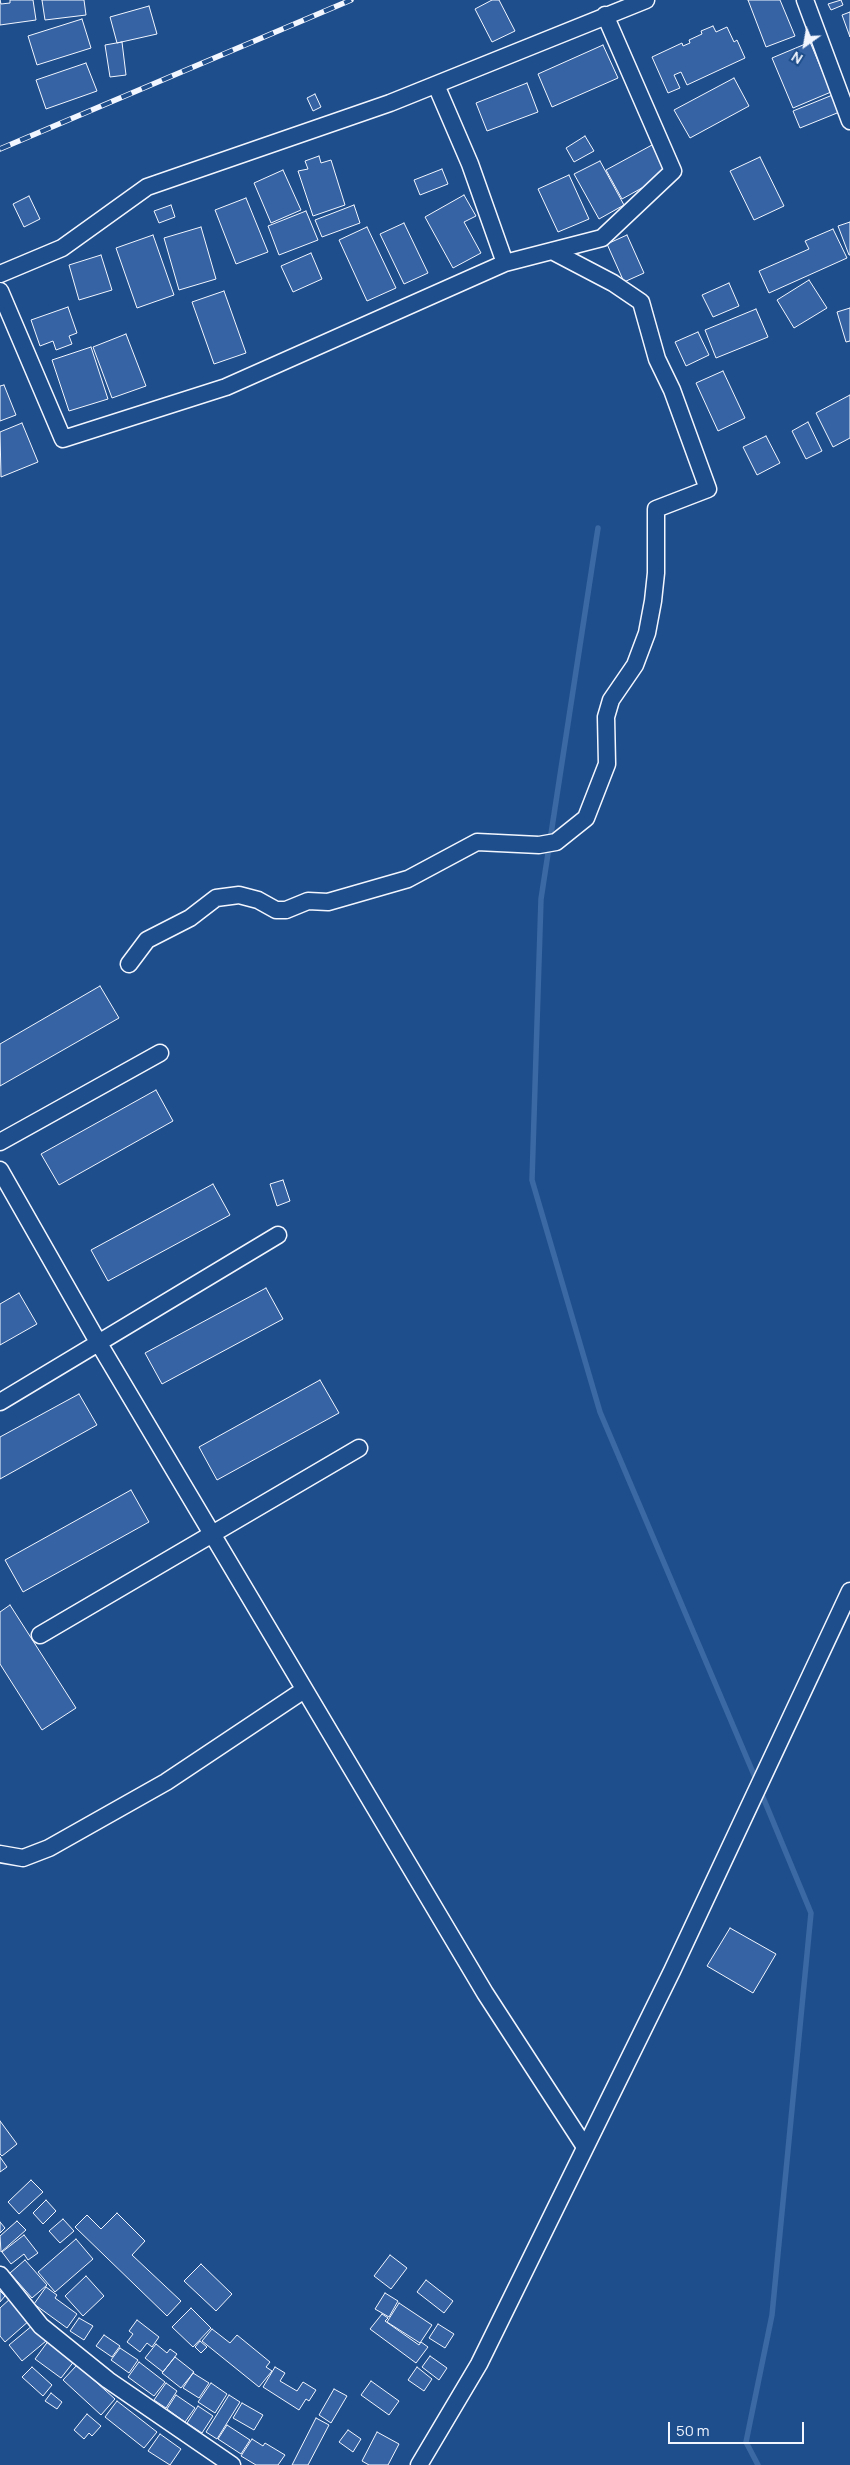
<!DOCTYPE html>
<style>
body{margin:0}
#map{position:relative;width:850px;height:2465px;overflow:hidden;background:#1f4e8c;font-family:Manrope,sans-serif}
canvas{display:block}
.north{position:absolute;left:780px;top:20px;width:50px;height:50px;-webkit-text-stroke:4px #1f4e8c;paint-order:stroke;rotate:212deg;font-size:14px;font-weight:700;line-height:20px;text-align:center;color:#f2f6ff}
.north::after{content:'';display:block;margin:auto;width:18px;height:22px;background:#f2f6ff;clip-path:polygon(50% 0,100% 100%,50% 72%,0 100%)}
.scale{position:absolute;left:668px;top:2422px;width:136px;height:22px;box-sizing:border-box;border:2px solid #f2f6ff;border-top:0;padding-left:6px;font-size:15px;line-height:18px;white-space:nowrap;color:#f2f6ff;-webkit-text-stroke:4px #1f4e8c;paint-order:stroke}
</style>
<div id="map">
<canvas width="850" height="2465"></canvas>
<div class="north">N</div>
<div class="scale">50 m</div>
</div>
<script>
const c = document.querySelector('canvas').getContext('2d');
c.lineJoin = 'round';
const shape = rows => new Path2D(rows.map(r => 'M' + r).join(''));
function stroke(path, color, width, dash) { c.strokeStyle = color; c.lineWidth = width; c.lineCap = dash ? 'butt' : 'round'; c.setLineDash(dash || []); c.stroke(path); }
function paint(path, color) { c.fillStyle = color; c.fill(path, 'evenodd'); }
stroke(shape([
 [598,528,541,899,532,1180,600,1412,757,1782],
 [758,2465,746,2442,772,2315,811,1913,760,1790]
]), '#3b69a3', 5.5);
const building = shape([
 [0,0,1,4,10,3,10,0,33,0,36,20,0,25,0,0],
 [42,0,84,0,86,15,45,20,42,0],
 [492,0,499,0,515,31,492,42,475,9,492,0],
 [748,0,780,0,795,36,766,47,748,0],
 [841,0,843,5,831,10,828,4,841,0],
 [149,6,157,34,117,43,110,17,149,6],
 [850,12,850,37,842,15,850,12],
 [82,19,91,48,37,65,28,36,82,19],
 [713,26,716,32,727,27,734,42,737,40,745,58,687,85,681,72,674,75,680,88,668,93,652,57,682,43,683,46,690,43,689,40,702,34,701,31,713,26],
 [122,42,126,75,110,77,105,45,122,42],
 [810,42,831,92,793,108,772,58,810,42],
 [603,45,618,78,552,107,538,74,603,45],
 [86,63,97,91,46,109,36,80,86,63],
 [734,78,749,106,690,138,674,110,734,78],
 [527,83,538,112,487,131,476,103,527,83],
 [315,94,321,107,313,111,307,98,315,94],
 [835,94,842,111,800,128,793,111,835,94],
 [585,136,594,151,574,162,566,148,585,136],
 [652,145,667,174,622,199,606,170,652,145],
 [319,156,321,163,331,160,345,205,313,216,298,171,308,169,305,161,319,156],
 [760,157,784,206,754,220,730,171,760,157],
 [600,161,624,205,599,219,574,174,600,161],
 [442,169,448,184,420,195,414,180,442,169],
 [283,170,301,210,271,223,254,183,283,170],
 [569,175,589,219,558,232,538,189,569,175],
 [464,195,476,216,464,222,481,253,453,268,425,217,464,195],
 [29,196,40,219,24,227,13,204,29,196],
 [246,198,268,252,236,264,215,210,246,198],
 [171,205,175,217,159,223,154,211,171,205],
 [354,205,360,223,322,237,315,220,354,205],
 [306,211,318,240,279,255,268,226,306,211],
 [850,222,850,255,849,255,838,226,850,222],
 [404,223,428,273,404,284,380,234,404,223],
 [201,227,216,279,179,290,164,238,201,227],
 [367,227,396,288,367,301,339,240,367,227],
 [833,229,847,258,769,293,759,271,809,249,805,241,833,229],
 [153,235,174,295,137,308,116,248,153,235],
 [627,235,644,273,624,282,607,244,627,235],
 [311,253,322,279,293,292,281,266,311,253],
 [101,255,112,290,79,300,69,265,101,255],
 [809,280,827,308,794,328,777,300,809,280],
 [729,283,739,306,713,317,702,295,729,283],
 [224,291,246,353,214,364,192,302,224,291],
 [68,307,77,333,69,336,72,344,56,350,53,341,40,346,31,320,68,307],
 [850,308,850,341,846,342,837,312,850,308],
 [756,309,768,337,716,358,705,330,756,309],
 [698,332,709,355,686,366,675,342,698,332],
 [126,334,146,386,112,398,93,347,126,334],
 [91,347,108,399,69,411,52,360,91,347],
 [723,371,745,418,718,431,696,383,723,371],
 [4,385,16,415,0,421,0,386,4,385],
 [850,395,850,438,833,447,816,413,850,395],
 [808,422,822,451,806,459,792,431,808,422],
 [22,423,38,462,1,477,0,432,22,423],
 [766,436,780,463,757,475,743,447,766,436],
 [100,986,119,1018,0,1086,0,1044,100,986],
 [156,1090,173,1121,59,1185,41,1154,156,1090],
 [283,1180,290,1201,277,1206,270,1184,283,1180],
 [213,1184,230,1215,108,1281,91,1250,213,1184],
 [266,1288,283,1319,162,1384,145,1353,266,1288],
 [19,1293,37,1324,0,1345,0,1304,19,1293],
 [320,1380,339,1413,217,1480,199,1447,320,1380],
 [79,1394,97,1425,0,1479,0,1437,79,1394],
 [131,1490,149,1522,23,1592,5,1560,131,1490],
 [10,1605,76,1708,42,1730,0,1664,0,1612,10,1605],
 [730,1928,776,1954,753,1993,707,1966,730,1928],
 [0,2121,17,2144,2,2156,0,2154,0,2121],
 [0,2157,7,2167,0,2172,0,2157],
 [31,2180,43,2192,19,2214,8,2202,31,2180],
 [46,2200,56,2211,43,2224,33,2213,46,2200],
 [117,2213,145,2241,132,2255,181,2301,167,2316,75,2227,87,2215,101,2229,117,2213],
 [63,2219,74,2231,60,2243,49,2231,63,2219],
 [17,2221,26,2230,1,2252,0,2236,17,2221],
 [0,2222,5,2228,0,2233,0,2222],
 [24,2235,38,2253,28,2260,24,2254,11,2264,2,2252,24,2235],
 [76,2239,93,2259,55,2292,38,2272,76,2239],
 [390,2255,407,2268,391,2289,374,2276,390,2255],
 [25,2260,47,2285,32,2298,10,2273,25,2260],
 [201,2264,232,2294,216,2311,184,2281,201,2264],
 [86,2276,104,2296,83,2316,65,2296,86,2276],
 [426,2280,453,2301,444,2313,417,2292,426,2280],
 [46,2287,57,2295,55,2298,77,2314,67,2328,34,2304,46,2287],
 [0,2291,5,2296,0,2302,0,2291],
 [385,2293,398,2301,389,2317,375,2309,385,2293],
 [11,2298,30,2320,5,2342,0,2336,0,2308,11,2298],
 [399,2303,432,2325,420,2343,387,2322,399,2303],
 [191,2308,211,2328,193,2347,172,2327,191,2308],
 [382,2314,388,2318,385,2321,419,2345,421,2342,428,2347,416,2363,370,2329,382,2314],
 [79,2318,93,2326,84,2340,70,2331,79,2318],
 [137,2320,159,2337,152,2347,147,2343,140,2352,127,2342,133,2334,129,2331,137,2320],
 [438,2324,454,2334,445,2348,429,2338,438,2324],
 [33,2325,46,2341,22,2361,9,2345,33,2325],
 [212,2329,230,2343,237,2335,270,2362,266,2367,272,2371,259,2387,202,2341,212,2329],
 [104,2335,120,2346,112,2357,96,2346,104,2335],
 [49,2340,75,2360,61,2378,35,2359,49,2340],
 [200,2341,207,2347,201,2353,195,2347,200,2341],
 [156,2344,167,2353,170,2349,177,2354,163,2372,145,2358,156,2344],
 [120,2348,138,2360,129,2373,111,2360,120,2348],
 [430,2356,447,2368,439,2380,422,2367,430,2356],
 [175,2357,194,2372,181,2388,162,2373,175,2357],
 [139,2362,165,2382,154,2396,128,2377,139,2362],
 [77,2365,115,2399,101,2415,63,2380,77,2365],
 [32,2367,52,2385,43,2396,22,2377,32,2367],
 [275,2367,285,2373,280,2381,297,2391,303,2382,316,2390,309,2401,306,2399,299,2410,263,2387,275,2367],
 [417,2367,432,2379,424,2391,408,2380,417,2367],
 [193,2373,209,2383,199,2398,183,2388,193,2373],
 [371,2381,399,2401,389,2415,361,2395,371,2381],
 [166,2383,177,2391,166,2408,154,2400,166,2383],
 [211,2383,227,2394,215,2413,198,2402,211,2383],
 [334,2389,347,2396,331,2423,319,2415,334,2389],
 [51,2393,62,2402,57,2409,45,2401,51,2393],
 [176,2395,195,2408,185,2422,167,2409,176,2395],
 [229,2395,240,2402,217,2439,206,2432,229,2395],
 [117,2401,157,2432,144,2448,105,2417,117,2401],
 [242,2403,263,2415,254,2430,233,2418,242,2403],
 [198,2406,213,2416,202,2433,187,2423,198,2406],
 [87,2414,101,2426,92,2436,89,2433,84,2439,74,2430,87,2414],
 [316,2418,329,2425,308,2465,292,2465,316,2418],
 [227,2425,250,2440,241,2454,218,2439,227,2425],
 [348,2430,361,2439,353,2452,339,2442,348,2430],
 [377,2432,399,2444,388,2465,369,2465,362,2461,377,2432],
 [160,2434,181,2449,170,2465,148,2451,160,2434],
 [252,2439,263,2446,265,2443,285,2455,278,2465,256,2465,241,2456,252,2439]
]);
paint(building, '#3563a3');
stroke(building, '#f2f6ff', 1);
const minor = shape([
 [805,0,850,121],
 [436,85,470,164,505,263],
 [0,274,62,248,147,187,390,103,646,0],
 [0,291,63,439,226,387,505,263,602,238,673,171,605,15],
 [129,964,147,940,190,918,216,898,239,895,258,900,276,910,286,910,308,901,328,902,408,879,477,842,539,845,556,842,586,818,607,764,606,717,611,700,635,665,647,633,653,601,656,573,656,509,708,489,672,390,657,359,641,302,613,283,552,251],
 [0,1142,160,1053],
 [0,1170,98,1342,485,1993,585,2147],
 [0,1402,278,1235],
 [40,1635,359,1448],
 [0,1854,23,1858,49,1848,166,1782,304,1690],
 [0,2275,41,2326,108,2380,232,2465],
 [419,2465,479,2364,672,1971,850,1591]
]);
stroke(minor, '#f2f6ff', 19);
stroke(minor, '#1f4e8c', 16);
const rail = shape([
 [0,149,351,0]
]);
stroke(rail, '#f2f6ff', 5.5);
stroke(rail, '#1f4e8c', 4, [11]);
</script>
